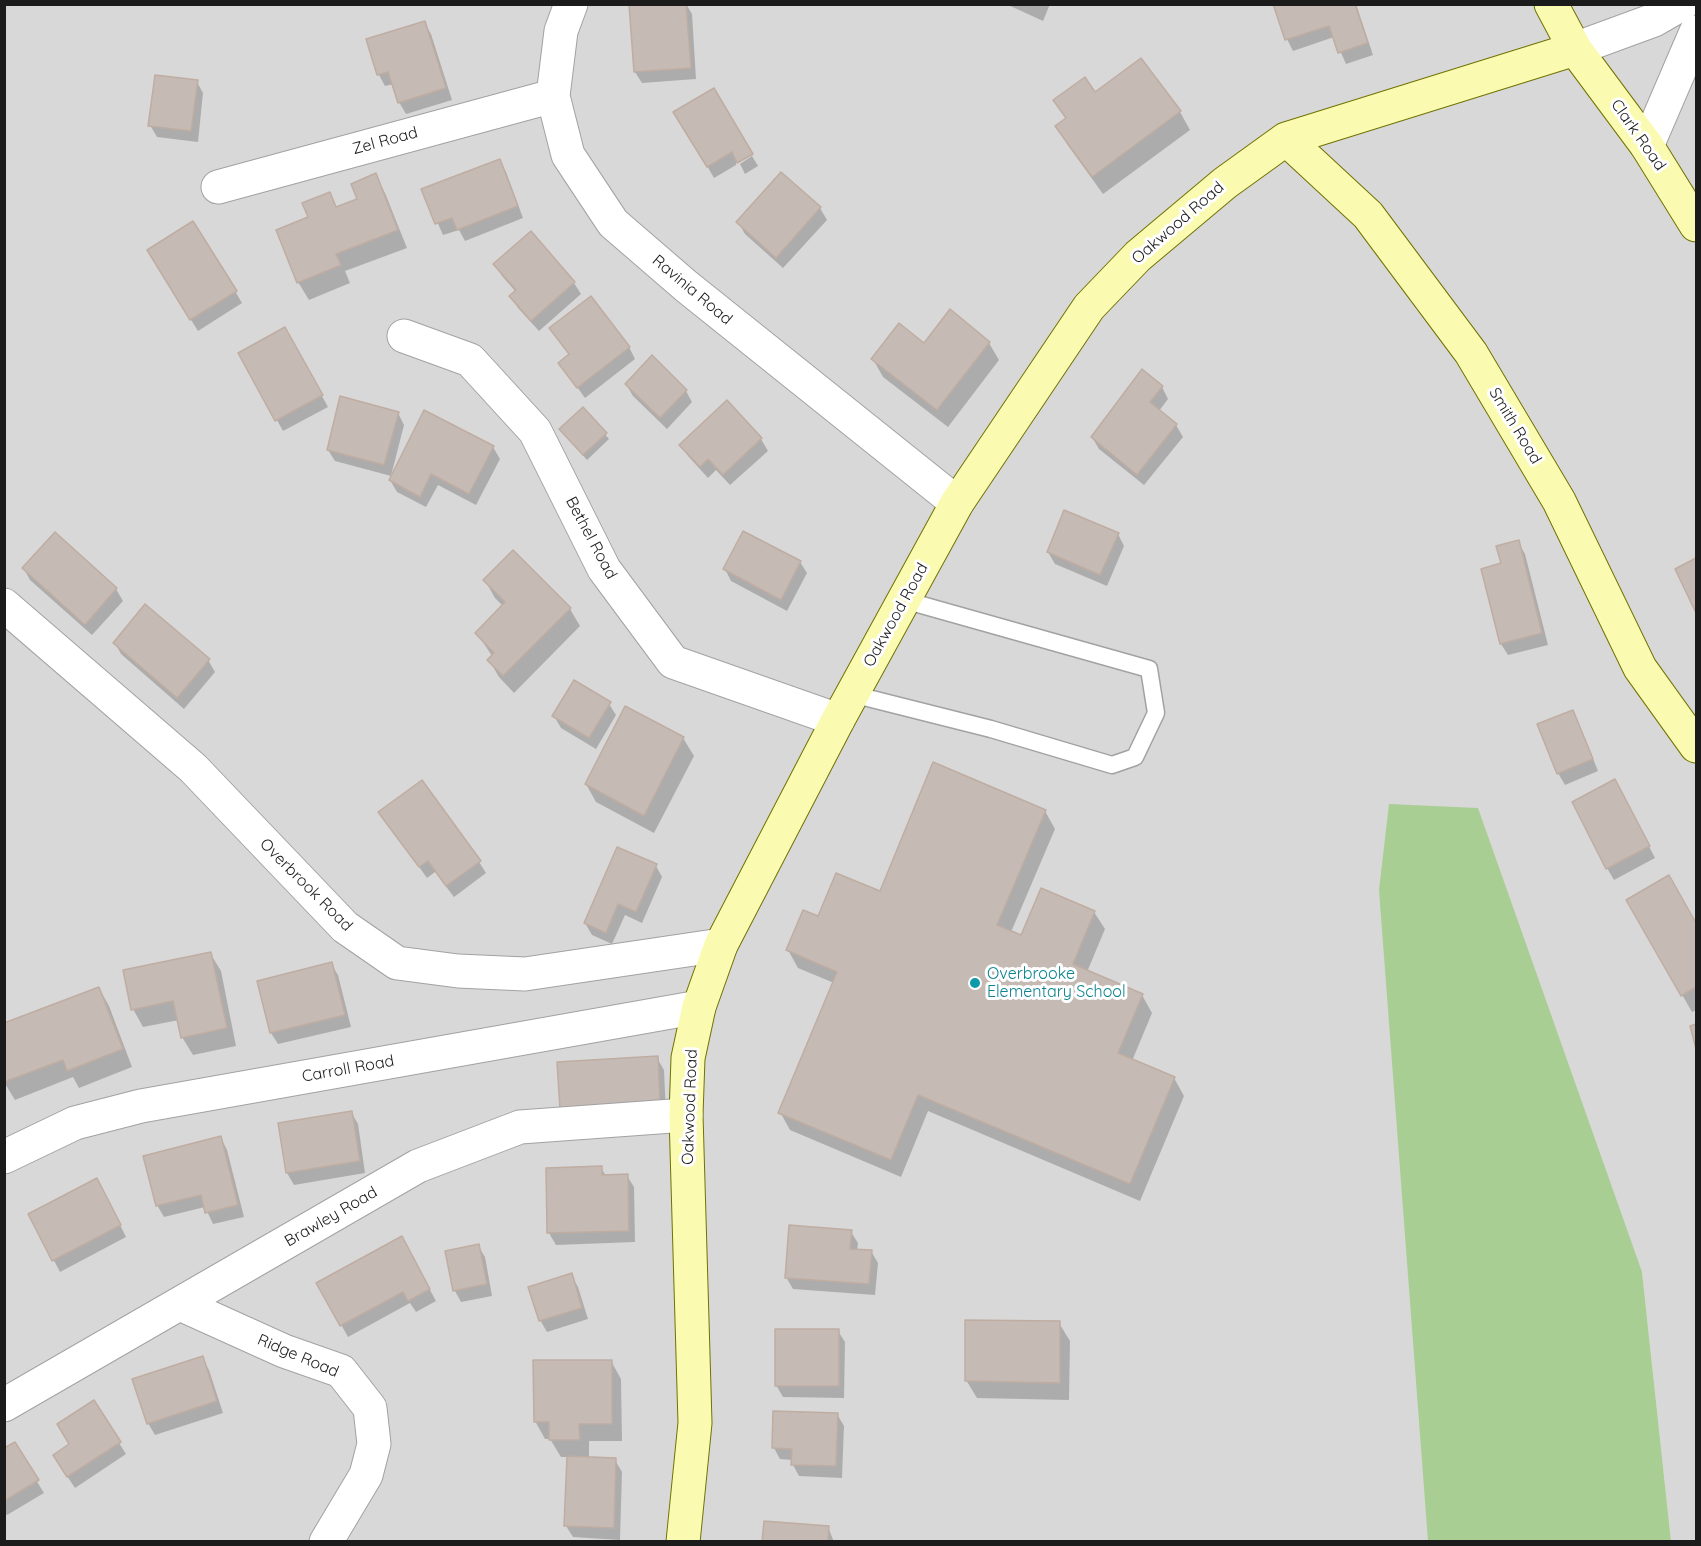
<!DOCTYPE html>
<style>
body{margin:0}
#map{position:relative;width:1701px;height:1546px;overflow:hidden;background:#ede8e0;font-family:Quicksand,sans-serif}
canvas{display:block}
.frame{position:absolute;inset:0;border:6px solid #1b1b1b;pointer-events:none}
</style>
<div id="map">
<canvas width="1701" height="1546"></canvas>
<div class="frame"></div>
</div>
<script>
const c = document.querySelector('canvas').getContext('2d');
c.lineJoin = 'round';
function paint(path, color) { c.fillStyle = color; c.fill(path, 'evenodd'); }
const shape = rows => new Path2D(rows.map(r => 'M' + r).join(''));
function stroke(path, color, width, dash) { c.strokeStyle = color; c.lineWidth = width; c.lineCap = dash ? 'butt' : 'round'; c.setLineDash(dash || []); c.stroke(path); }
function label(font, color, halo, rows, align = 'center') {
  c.font = font + ' Quicksand,sans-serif'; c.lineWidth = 6; c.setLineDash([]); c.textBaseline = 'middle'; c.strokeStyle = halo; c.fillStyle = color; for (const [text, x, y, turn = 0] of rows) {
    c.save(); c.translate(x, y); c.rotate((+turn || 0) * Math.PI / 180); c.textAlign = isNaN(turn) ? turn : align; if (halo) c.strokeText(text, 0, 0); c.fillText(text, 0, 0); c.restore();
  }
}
paint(shape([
 [5,5,1696,5,1696,1541,1671,1541,1642,1272,1429,1536,1428,1541,5,1542]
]), '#d9d8d8');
paint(shape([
 [1389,804,1478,808,1642,1272,1671,1541,1428,1541,1379,890]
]), '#a9ce93');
paint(shape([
 [661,4,686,4,692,14,696,79,642,83,635,72],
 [1006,4,1050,4,1043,21],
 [1275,4,1356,4,1373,55,1346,64,1334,37,1293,51,1287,39],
 [424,22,431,34,452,100,406,114,399,102,394,84,385,86,379,75,367,40],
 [1141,60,1180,112,1190,130,1103,194,1067,144,1057,127,1066,119,1055,100,1095,94],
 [197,82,203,93,198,142,157,137,150,125],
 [676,112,751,154,736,162,736,165,714,178],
 [752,156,758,166,745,174,740,164],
 [499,161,506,172,523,218,465,241,459,230,443,235,423,190],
 [781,174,820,208,827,220,783,268,745,234,738,222],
 [375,175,385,193,407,248,345,271,350,283,309,300,298,282,310,218,329,194,337,208,359,200],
 [155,262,235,291,242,303,198,331],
 [495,264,574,283,581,294,539,331,518,308,511,296,516,292,502,276],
 [285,329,328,407,283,431,240,353],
 [551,329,629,347,635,359,585,398,560,363,570,356],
 [989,343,999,360,948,427,883,377,873,359,924,345],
 [626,384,686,391,692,402,667,429,633,396],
 [1162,387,1168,399,1159,411,1176,425,1183,437,1144,485,1099,449,1092,437],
 [583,409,609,439,587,460,561,430],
 [398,413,404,425,391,476,335,461,328,450],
 [761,439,768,451,730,485,716,470,708,478,688,456,681,445],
 [493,447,500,459,476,505,438,485,426,507,397,492,390,480],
 [55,534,116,589,123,601,92,635,30,580,24,569],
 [1118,534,1124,546,1107,586,1055,564,1048,552],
 [1518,542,1525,554,1548,645,1508,655,1501,644],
 [1696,560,1696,609,1677,569],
 [800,562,807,573,787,611,731,581,725,569],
 [485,580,570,609,580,626,514,693,499,677,489,660,492,656,477,633,503,606,495,598],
 [115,643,208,660,215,672,184,709,121,654],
 [609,704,616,715,596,749,561,728,554,716],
 [1573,712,1579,724,1598,771,1565,785,1558,773],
 [683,738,694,756,654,833,596,802,586,784],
 [1621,792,1655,858,1614,880,1607,868],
 [1045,811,1055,829,1011,932,1022,937,1094,912,1105,929,1087,972,1142,995,1152,1013,1132,1061,1174,1078,1184,1096,1140,1201,928,1111,901,1177,790,1130,780,1112,834,983,798,968,788,950,819,918,881,893],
 [380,812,479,862,486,873,454,897,435,872,427,878],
 [656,866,662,877,642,923,625,915,612,944,592,935,585,923],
 [1668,877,1696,926,1696,1010,1692,1012,1628,901],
 [210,953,221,971,236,1046,193,1055,182,1037,179,1020,143,1027,133,1009],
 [331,964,338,975,351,1027,278,1044,271,1033,258,982],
 [99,988,109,1006,132,1067,79,1088,73,1077,15,1100,4,1082,4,1025],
 [657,1058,664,1070,666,1115,568,1120],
 [351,1112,358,1124,365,1173,294,1185,287,1173,279,1124],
 [221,1138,227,1150,244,1217,213,1224,205,1207,164,1217,157,1205],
 [601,1168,606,1176,627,1176,634,1187,635,1242,556,1245,549,1233],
 [103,1191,126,1237,60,1272,30,1215],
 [851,1232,858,1243,857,1251,871,1251,878,1263,875,1295,793,1289,786,1277],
 [478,1246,485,1257,492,1296,461,1302,455,1291,446,1252],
 [408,1250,436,1301,416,1312,410,1303,348,1337,318,1283],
 [571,1275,578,1287,588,1319,547,1332,540,1320],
 [1059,1323,1070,1341,1069,1400,977,1398,966,1380],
 [838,1331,845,1342,844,1398,783,1397,776,1385],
 [202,1358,209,1370,223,1413,155,1435,148,1423],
 [611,1361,621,1379,622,1441,589,1441,589,1459,615,1460,622,1472,620,1540,573,1537,566,1526,569,1457,561,1457,550,1439,545,1439,535,1421],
 [93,1402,126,1454,75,1488,61,1467],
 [837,1414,844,1426,842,1478,799,1476,793,1465,793,1460,780,1459,774,1448],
 [14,1444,44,1493,7,1515,4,1512,4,1450],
 [828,1527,834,1542,764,1542]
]), '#0003');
const building = shape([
 [641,4,686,4,691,68,634,72,629,5,641,4],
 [1273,4,1355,4,1368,43,1338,53,1329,26,1285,40,1273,4],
 [425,21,446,88,398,103,388,72,377,75,366,39,425,21],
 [1141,58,1181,111,1092,177,1055,126,1066,118,1053,100,1085,77,1095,92,1141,58],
 [155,75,198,80,191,131,148,126,155,75],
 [714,88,753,154,737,163,732,152,707,167,673,112,714,88],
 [500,159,518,206,457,230,452,218,435,224,421,189,500,159],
 [781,172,821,207,776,258,736,222,781,172],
 [376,173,398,230,336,254,341,265,297,283,276,230,308,217,302,203,330,192,336,207,357,199,351,184,376,173],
 [193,221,237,291,190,320,147,250,193,221],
 [531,231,575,282,531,321,509,296,516,290,493,264,531,231],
 [591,296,630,347,577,388,558,363,569,354,549,328,591,296],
 [950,309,990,342,937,410,871,359,899,323,924,343,950,309],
 [285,327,323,395,275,421,238,353,285,327],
 [652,355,687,390,660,418,625,384,652,355],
 [1142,369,1163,386,1150,402,1177,424,1137,475,1091,437,1142,369],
 [340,396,399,412,384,465,327,450,340,396],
 [727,400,762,438,723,475,708,459,700,467,679,445,727,400],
 [583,407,607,433,583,455,559,429,583,407],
 [424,410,494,446,469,494,431,474,420,497,389,480,424,410],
 [1064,510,1119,533,1100,575,1047,552,1064,510],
 [743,531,801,561,781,600,723,569,743,531],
 [55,532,117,588,85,625,22,568,55,532],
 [1519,540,1542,633,1500,644,1481,569,1501,563,1496,546,1519,540],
 [513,550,571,608,503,676,487,660,494,653,475,633,505,602,483,580,513,550],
 [1696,558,1696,613,1675,569,1696,558],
 [145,604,210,659,177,698,113,643,145,604],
 [574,680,611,702,589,738,552,716,574,680],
 [625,706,684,737,644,816,585,784,625,706],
 [1573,710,1593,759,1557,774,1537,724,1573,710],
 [933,762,1046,810,997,925,1021,935,1041,888,1095,911,1073,964,1143,994,1118,1053,1175,1077,1130,1184,918,1095,891,1160,778,1113,837,972,786,950,803,910,818,916,836,873,880,891,933,762],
 [1615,779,1650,846,1606,869,1572,802,1615,779],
 [422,780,481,861,446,886,428,861,419,867,378,812,422,780],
 [617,847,657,864,636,912,618,904,606,933,584,923,617,847],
 [1669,875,1696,923,1696,987,1681,996,1626,900,1669,875],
 [211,952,227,1028,181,1038,173,1001,131,1010,123,970,211,952],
 [332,962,345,1015,270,1033,257,981,332,962],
 [99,987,123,1049,67,1071,63,1060,4,1082,4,1023,99,987],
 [1696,1024,1696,1049,1690,1026,1696,1024],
 [658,1056,660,1103,560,1109,557,1062,658,1056],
 [352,1111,360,1161,286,1173,278,1123,352,1111],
 [221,1136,238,1205,205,1213,201,1195,156,1206,143,1156,221,1136],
 [602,1166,602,1175,628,1174,629,1231,547,1233,546,1168,602,1166],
 [97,1178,121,1225,52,1261,28,1214,97,1178],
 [789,1225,852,1230,850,1249,872,1250,869,1284,785,1278,789,1225],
 [402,1236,430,1289,408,1301,403,1292,340,1326,316,1283,402,1236],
 [479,1244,487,1284,453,1291,445,1251,479,1244],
 [572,1273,582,1308,539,1321,528,1287,572,1273],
 [965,1320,1060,1321,1060,1383,965,1381,965,1320],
 [775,1329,839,1329,839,1386,775,1386,775,1329],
 [203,1356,217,1401,147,1424,132,1379,203,1356],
 [533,1360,612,1360,612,1424,579,1424,580,1440,549,1440,549,1422,534,1422,533,1360],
 [94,1400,121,1442,67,1477,53,1455,69,1444,57,1424,94,1400],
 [773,1411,838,1413,836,1466,791,1465,792,1449,772,1448,773,1411],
 [15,1442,39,1480,4,1501,4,1448,15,1442],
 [567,1456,616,1458,614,1528,564,1526,567,1456],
 [764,1521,829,1526,828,1542,762,1542,764,1521]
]);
paint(building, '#c5bab4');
stroke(building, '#bfada2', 1.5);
const lane = shape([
 [852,694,991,729,1112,765,1135,757,1156,713,1149,669,904,600]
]);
const street = shape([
 [571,4,561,31,553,96,568,155,613,223,686,286,957,503],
 [1575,49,1654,20,1682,4],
 [1647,146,1696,32],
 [218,187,553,96],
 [404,336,470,360,535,431,604,569,673,662,838,720],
 [4,605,193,768,345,927,397,963,458,971,525,974,721,945],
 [4,1157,75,1123,141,1106,699,1007],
 [180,1304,284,1351,341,1371,370,1408,374,1444,366,1475,326,1542],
 [4,1405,418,1166,520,1127,686,1115]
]);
const secondary = shape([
 [1551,4,1575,49,1647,146,1696,225],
 [1286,139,1368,215,1471,353,1559,501,1640,668,1696,746],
 [683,1542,695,1423,686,1115,688,1058,699,1007,721,945,838,720,957,503,1089,307,1138,256,1225,183,1286,139,1575,49]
]);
stroke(lane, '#a2a2a2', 19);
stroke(street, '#a2a2a2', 35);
stroke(secondary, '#6f7301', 35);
stroke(lane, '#fff', 16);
stroke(street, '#fff', 33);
stroke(secondary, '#fbfab1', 33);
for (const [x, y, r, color] of [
 [975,983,6,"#0f9aa8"]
]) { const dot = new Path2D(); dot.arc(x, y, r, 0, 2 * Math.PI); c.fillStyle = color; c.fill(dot); stroke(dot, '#fff', 2); }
label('16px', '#1b1b1b', '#fff', [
 ["Clark Road",1638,135,55],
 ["Zel Road",385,141,-15],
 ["Oakwood Road",1178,223,-41],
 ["Ravinia Road",692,290,40],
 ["Smith Road",1515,426,59],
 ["Bethel Road",591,538,62],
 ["Oakwood Road",896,615,-61],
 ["Overbrook Road",306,885,45],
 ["Carroll Road",348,1069,-10],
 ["Oakwood Road",690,1107,-88],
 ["Brawley Road",331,1217,-30],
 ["Ridge Road",298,1356,23]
]);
label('16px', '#0d838f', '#fff', [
 ["Overbrooke",987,974],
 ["Elementary School",987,992]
], 'left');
</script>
